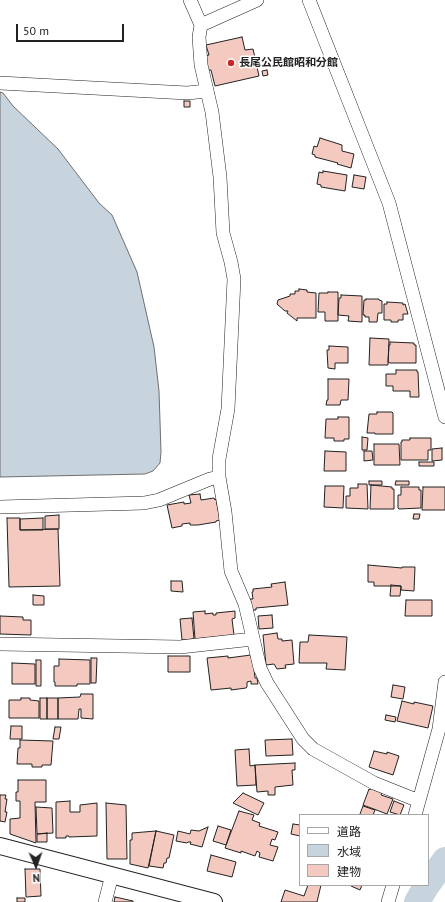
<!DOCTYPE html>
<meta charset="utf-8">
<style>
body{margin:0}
#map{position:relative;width:445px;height:902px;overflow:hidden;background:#fff;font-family:"PT Sans","Noto Sans JP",sans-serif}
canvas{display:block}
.legend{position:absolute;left:299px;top:814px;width:130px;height:72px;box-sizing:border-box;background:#fff;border:1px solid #a7a7a7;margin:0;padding:5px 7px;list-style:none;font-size:12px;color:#222}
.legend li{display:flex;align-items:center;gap:8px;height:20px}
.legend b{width:20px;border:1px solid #a7a7a7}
.north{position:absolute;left:16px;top:846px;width:40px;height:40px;-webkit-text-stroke:3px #fff;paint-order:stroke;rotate:178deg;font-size:11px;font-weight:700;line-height:16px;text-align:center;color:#222}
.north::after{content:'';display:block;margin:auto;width:14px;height:18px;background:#222;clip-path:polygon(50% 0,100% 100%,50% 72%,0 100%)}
.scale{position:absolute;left:16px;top:24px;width:108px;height:18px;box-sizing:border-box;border:2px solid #222;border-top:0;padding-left:5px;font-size:12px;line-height:14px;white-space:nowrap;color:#222;-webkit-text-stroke:3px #fff;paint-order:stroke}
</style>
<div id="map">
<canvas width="445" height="902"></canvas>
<ul class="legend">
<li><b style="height:5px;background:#fff"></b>道路</li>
<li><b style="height:11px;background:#c7d3dd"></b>水域</li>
<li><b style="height:11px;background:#f3c9c0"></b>建物</li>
</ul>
<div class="north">N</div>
<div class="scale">50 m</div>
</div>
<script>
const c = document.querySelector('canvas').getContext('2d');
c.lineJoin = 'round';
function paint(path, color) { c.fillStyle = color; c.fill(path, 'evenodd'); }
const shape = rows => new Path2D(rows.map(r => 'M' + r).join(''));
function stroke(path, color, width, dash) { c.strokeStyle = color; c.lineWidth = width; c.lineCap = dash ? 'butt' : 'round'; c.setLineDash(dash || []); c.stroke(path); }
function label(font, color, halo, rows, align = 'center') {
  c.font = font + ' "PT Sans","Noto Sans JP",sans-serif'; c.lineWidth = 3; c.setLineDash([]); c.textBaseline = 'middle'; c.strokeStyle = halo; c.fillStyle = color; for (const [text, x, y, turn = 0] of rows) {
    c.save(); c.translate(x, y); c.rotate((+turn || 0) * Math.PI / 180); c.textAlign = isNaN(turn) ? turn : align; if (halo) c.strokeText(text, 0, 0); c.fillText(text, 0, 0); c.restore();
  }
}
const water = shape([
 [0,92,3,93,13,106,58,149,99,203,112,215,137,272,154,347,159,391,161,452,160,463,153,471,145,474,0,477,0,92]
]);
paint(water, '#c7d3dd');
stroke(water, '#6f6f6f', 1);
stroke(shape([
 [428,884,445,860],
 [417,902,427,885]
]), '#c7d3dd', 26);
const building = shape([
 [242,37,245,50,253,49,259,76,215,86,211,70,208,70,205,56,209,55,206,45,242,37],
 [267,70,268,75,263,76,262,71,267,70],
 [184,101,190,101,190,107,184,107,184,101],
 [320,138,342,145,342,151,354,154,351,168,337,164,338,163,315,157,315,155,312,154,314,146,317,147,320,138],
 [323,171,347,175,345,191,321,187,321,185,317,184,319,172,323,173,323,171],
 [354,175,366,177,364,189,352,187,354,175],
 [299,289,307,290,307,292,316,293,316,318,297,318,297,321,287,313,288,311,285,311,277,304,278,300,290,296,290,294,295,294,295,291,299,291,299,289],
 [328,292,338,292,338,321,325,321,325,312,318,312,319,293,328,293,328,292],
 [341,295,362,296,362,322,348,321,349,316,338,315,339,298,341,298,341,295],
 [366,299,379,299,379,300,382,301,382,313,378,313,377,322,369,322,369,317,365,317,365,315,363,315,364,300,366,300,366,299],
 [387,302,403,303,403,305,405,304,408,314,403,314,403,320,398,320,398,322,391,322,391,320,384,320,384,304,387,304,387,302],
 [370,338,389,339,388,365,369,365,370,338],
 [390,342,414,343,414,345,416,345,416,363,390,363,388,362,389,345,390,345,390,342],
 [329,346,348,347,348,363,335,363,335,369,328,368,327,350,329,350,329,346],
 [396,370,417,370,417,372,418,372,419,397,410,397,410,391,393,391,393,386,386,386,386,374,396,374,396,370],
 [328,379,349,379,348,400,341,400,340,405,326,405,327,400,328,400,328,379],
 [377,412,392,412,393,413,393,434,375,434,375,433,367,433,369,414,377,414,377,412],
 [338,417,349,417,349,439,344,439,344,441,334,441,334,438,325,438,326,419,338,419,338,417],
 [362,437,368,438,367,450,362,450,362,437],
 [410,438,431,438,431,450,428,450,428,460,401,460,401,442,402,442,402,440,410,440,410,438],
 [374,444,399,444,400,465,374,465,374,444],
 [442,448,442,460,432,461,432,449,442,448],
 [325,451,346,452,346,471,324,471,325,451],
 [364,451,372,451,373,460,364,461,364,451],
 [419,462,434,462,434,466,419,466,419,462],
 [369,481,382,481,382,485,369,485,369,481],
 [396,481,409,481,409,485,395,485,396,481],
 [358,484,367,484,368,509,346,508,346,496,350,496,350,488,358,488,358,484],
 [371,485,392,487,392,489,394,489,394,509,370,509,371,485],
 [325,486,344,486,343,508,324,507,325,486],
 [401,487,419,487,419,490,421,490,421,508,399,509,398,508,398,495,401,495,401,487],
 [423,487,445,487,445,510,422,510,423,487],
 [200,494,201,500,214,498,215,500,216,499,220,520,216,521,216,522,198,525,190,525,190,523,182,524,182,526,172,528,167,505,184,502,184,504,191,503,189,495,200,494],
 [414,514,420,514,419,519,413,519,414,514],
 [59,515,59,529,45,529,45,516,59,515],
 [7,518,20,518,20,530,58,529,60,586,9,587,7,518],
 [43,518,43,530,20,530,20,519,43,518],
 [368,565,402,568,402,567,415,567,414,591,401,590,401,586,374,586,374,582,368,582,368,565],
 [171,581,182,581,183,592,171,591,171,581],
 [285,582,288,605,256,608,256,610,252,610,250,599,253,599,252,592,253,592,253,589,272,587,271,584,285,582],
 [391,585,401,586,400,596,390,596,391,585],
 [33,595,44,596,44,605,33,605,33,595],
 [406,600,432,600,432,616,405,616,406,600],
 [205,611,205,614,213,613,213,615,216,615,216,613,235,611,235,618,232,619,234,635,195,639,193,612,205,611],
 [272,615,273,628,259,629,258,616,272,615],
 [0,616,23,617,23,620,31,620,31,635,0,634,0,616],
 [192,618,194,639,182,640,180,619,192,618],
 [277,633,278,639,282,639,282,641,292,640,294,664,285,665,286,668,277,669,274,664,266,665,263,635,277,633],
 [309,635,347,637,345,670,326,669,327,663,299,663,300,642,308,642,309,635],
 [251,655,251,658,253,658,255,678,257,678,258,684,251,684,251,681,247,682,247,687,246,688,231,690,231,688,211,690,207,658,228,656,228,658,251,655],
 [168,656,190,656,190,672,168,672,168,656],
 [91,658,97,658,96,683,91,683,91,658],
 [59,659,90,660,90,684,77,684,77,686,55,686,55,682,54,682,54,666,59,666,59,659],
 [36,660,41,660,41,686,36,686,36,660],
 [12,663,35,664,35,684,12,684,12,663],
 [393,685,405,687,403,699,391,697,393,685],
 [81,694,93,694,93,719,81,718,81,709,79,709,78,719,58,719,58,698,80,697,81,694],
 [21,698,30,698,30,700,39,701,39,718,9,718,9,700,21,700,21,698],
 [40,698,47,698,47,719,40,719,40,698],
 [47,698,58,698,58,719,47,719,47,698],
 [402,701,414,704,414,702,433,706,428,728,397,721,402,701],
 [386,715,396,717,395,722,385,720,386,715],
 [11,726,22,726,22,739,10,739,11,726],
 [55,727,61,727,59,739,53,739,55,727],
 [292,739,293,755,266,756,265,740,292,739],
 [20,740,53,741,51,765,42,765,42,767,32,767,32,764,17,764,18,748,20,748,20,740],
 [249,749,250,766,255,765,256,785,237,786,235,750,249,749],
 [374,751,387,754,387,752,399,756,393,775,369,767,374,751],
 [295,763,295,770,292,770,293,785,275,787,275,795,268,795,268,791,257,792,255,765,295,763],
 [18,780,46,780,46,802,35,802,36,843,10,834,10,819,20,818,20,801,16,801,16,792,18,792,18,780],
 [371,788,382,793,381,795,393,799,387,814,363,805,369,789,370,790,371,788],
 [243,793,264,803,258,815,233,803,243,793],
 [0,795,6,795,5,799,7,799,5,812,7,812,5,822,0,821,0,795],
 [70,801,70,812,80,812,80,805,97,803,97,836,69,837,69,836,66,836,66,838,56,838,56,802,70,801],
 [394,801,404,805,400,815,390,812,394,801],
 [106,803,126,805,127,859,107,859,106,803],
 [363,806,375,810,373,815,362,815,360,814,363,806],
 [36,807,52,808,53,833,37,834,36,807],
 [239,811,254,815,252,820,260,823,259,826,278,832,275,840,272,839,270,845,278,847,273,861,259,857,260,853,257,851,255,856,241,851,241,853,225,848,239,811],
 [293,824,300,825,300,836,291,834,293,824],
 [218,826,231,830,226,845,213,841,218,826],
 [208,827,202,847,190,844,191,842,188,842,187,843,176,841,178,831,190,834,191,830,199,831,208,827],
 [156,831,174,835,169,858,167,858,166,863,164,863,163,868,149,866,156,831],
 [156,831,148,868,130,864,130,840,132,840,132,833,156,831],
 [47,833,47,842,37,842,37,834,47,833],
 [211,855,236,862,232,877,207,871,211,855],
 [25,869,40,869,41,896,26,897,25,869],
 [308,885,321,885,317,902,281,902,285,890,304,896,308,885],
 [351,885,362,885,360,890,351,886,351,885],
 [115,897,133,901,133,902,114,902,115,897],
 [17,898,25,898,25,902,17,902,17,898]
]);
paint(building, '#f3c9c0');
stroke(building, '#222', 1);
const minor = shape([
 [190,0,201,25],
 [257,0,201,25,199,37,201,65,212,112,220,177,223,233,231,262,234,279,228,409,219,459,219,477,225,512,231,571,245,604,260,668,267,683,303,739,313,749,374,783,419,801],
 [309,0,389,203,445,417],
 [0,83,187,93,207,91],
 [0,507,144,503,159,500,210,479,219,477],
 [0,644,180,647,253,639],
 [415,815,439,729,445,682],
 [105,902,112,875],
 [388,902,393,885]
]);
const tertiary = shape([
 [0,846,214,902]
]);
stroke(minor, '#222', 14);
stroke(tertiary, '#222', 18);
stroke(minor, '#fff', 13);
stroke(tertiary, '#fff', 16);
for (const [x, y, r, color] of [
 [231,63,4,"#c62828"]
]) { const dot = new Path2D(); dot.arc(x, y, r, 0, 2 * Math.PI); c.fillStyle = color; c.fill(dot); stroke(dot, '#fff', 1.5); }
label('bold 11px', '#222', '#fff', [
 ["長尾公民館昭和分館",239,63]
], 'left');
</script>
